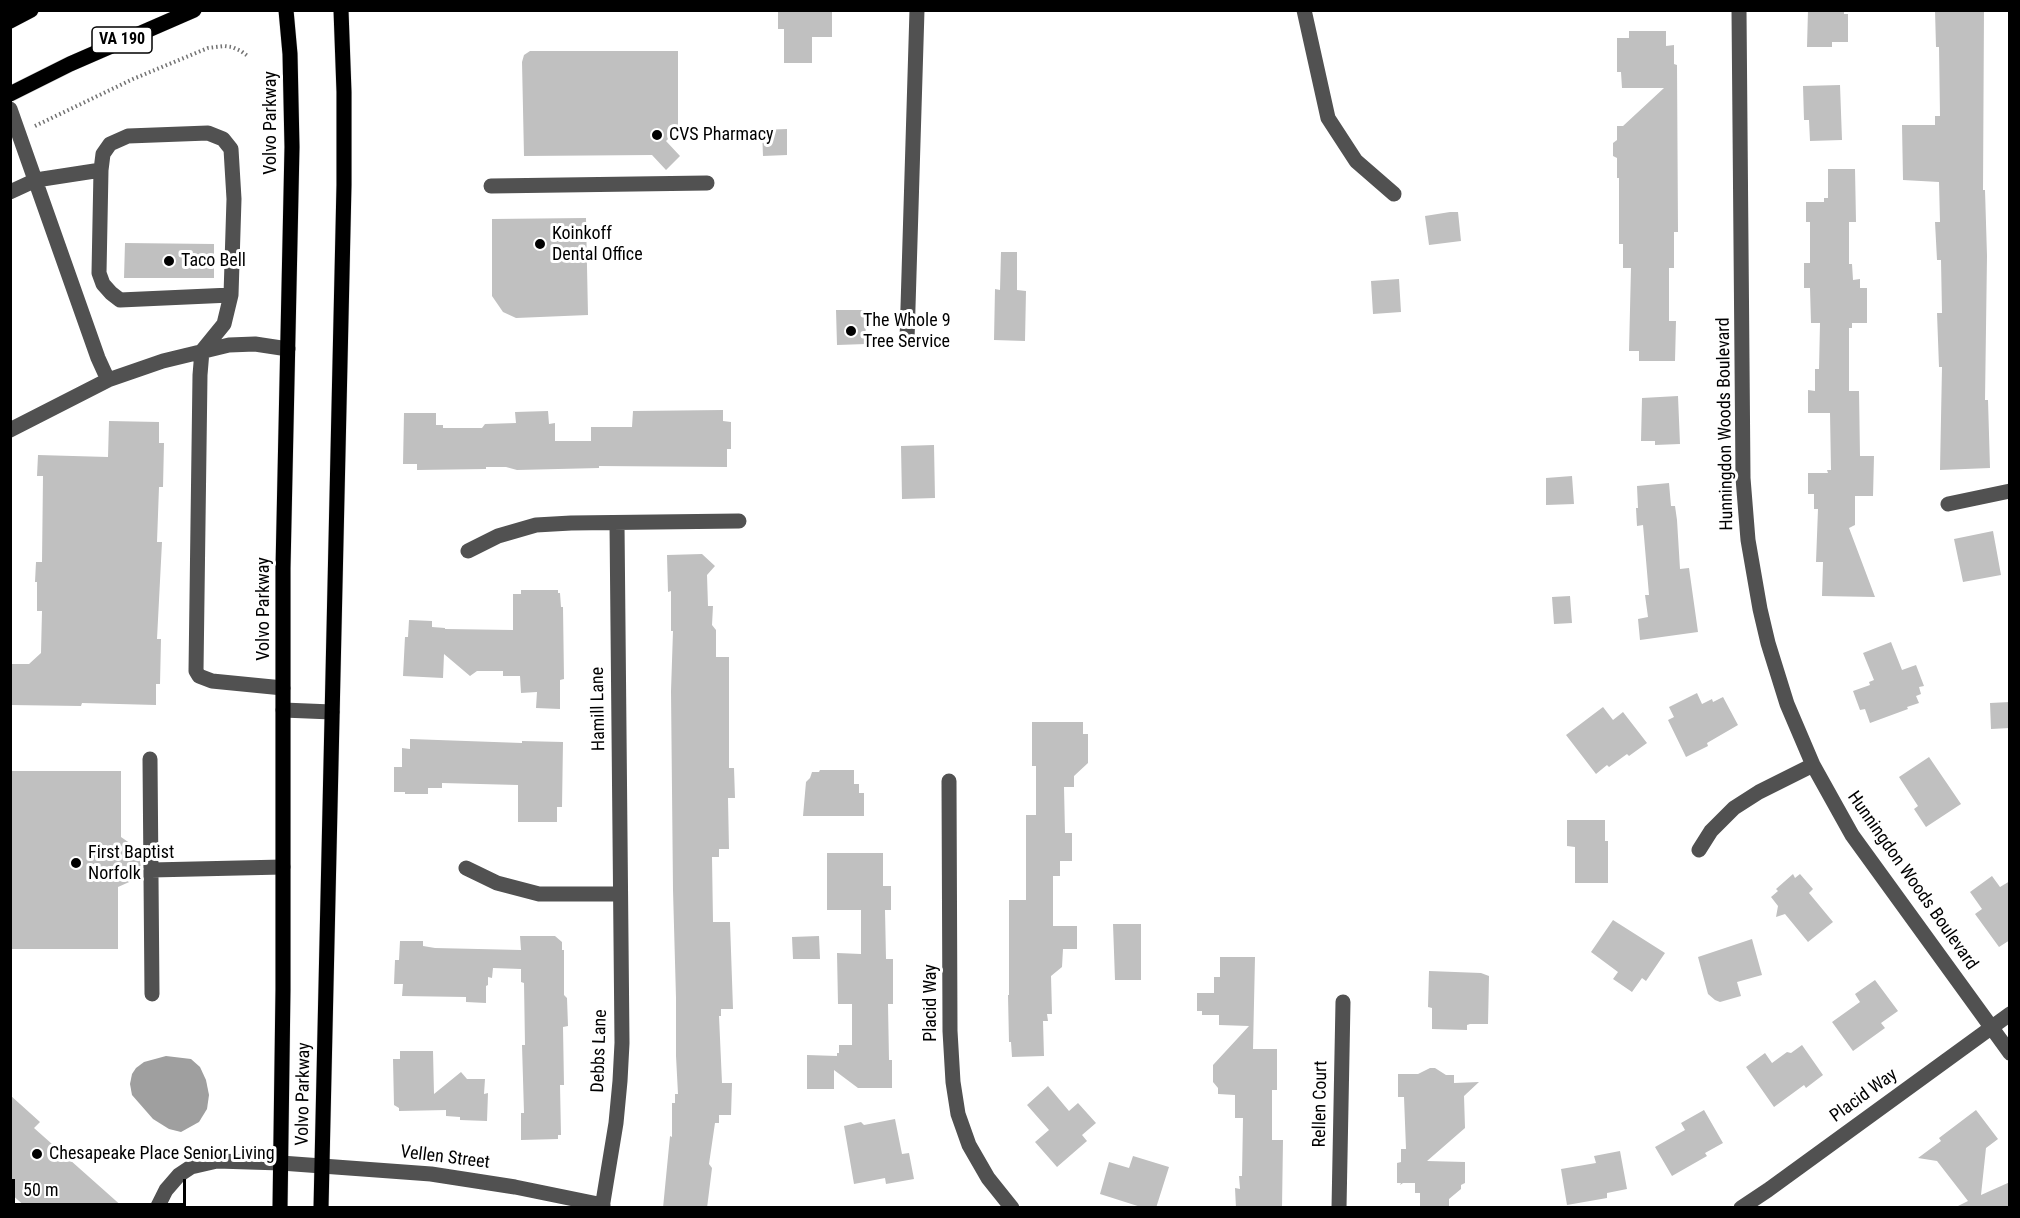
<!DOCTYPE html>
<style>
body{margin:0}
#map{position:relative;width:2020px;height:1218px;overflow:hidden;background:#fff;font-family:"Roboto Condensed",sans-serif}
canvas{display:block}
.frame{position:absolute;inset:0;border:12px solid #000;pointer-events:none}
.scale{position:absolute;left:12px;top:1179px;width:174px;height:27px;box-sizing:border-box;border:3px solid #000;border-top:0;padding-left:8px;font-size:18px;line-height:21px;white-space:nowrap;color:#000;-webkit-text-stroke:4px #fff;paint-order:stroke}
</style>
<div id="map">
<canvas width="2020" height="1218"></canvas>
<div class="frame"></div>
<div class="scale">50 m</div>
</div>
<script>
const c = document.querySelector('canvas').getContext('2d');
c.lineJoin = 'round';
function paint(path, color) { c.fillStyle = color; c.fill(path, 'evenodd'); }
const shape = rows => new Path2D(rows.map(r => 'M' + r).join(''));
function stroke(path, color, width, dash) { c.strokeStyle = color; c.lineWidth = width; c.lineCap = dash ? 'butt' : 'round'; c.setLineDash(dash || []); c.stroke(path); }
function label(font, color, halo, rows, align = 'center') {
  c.font = font + ' "Roboto Condensed",sans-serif'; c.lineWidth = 6; c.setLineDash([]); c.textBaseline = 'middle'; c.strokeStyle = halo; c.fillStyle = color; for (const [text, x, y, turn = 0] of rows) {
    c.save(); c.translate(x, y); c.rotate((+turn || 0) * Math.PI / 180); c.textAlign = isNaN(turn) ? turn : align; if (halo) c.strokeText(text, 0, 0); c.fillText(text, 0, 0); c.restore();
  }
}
paint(shape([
 [166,1056,191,1059,200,1067,206,1080,209,1095,207,1109,199,1122,181,1132,169,1129,153,1119,132,1095,130,1084,132,1074,136,1068,144,1062]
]), '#9f9f9f');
paint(shape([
 [778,10,832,10,832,37,812,37,812,63,784,63,784,29,778,29],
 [1808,10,1844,10,1844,14,1848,14,1848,42,1832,42,1832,47,1807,47],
 [1935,10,1984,10,1983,190,1985,190,1987,256,1985,400,1988,400,1990,468,1940,470,1942,367,1939,367,1937,313,1942,313,1941,260,1937,260,1935,222,1940,222,1939,182,1903,180,1902,125,1935,125,1935,116,1940,116,1939,47,1936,47],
 [1629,31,1666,31,1666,46,1674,45,1674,64,1677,65,1678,232,1674,232,1674,268,1669,268,1669,321,1676,321,1675,361,1639,361,1639,351,1629,351,1631,268,1623,268,1623,244,1619,244,1619,178,1617,178,1617,158,1613,156,1613,143,1617,140,1617,126,1623,126,1664,88,1622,88,1621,72,1617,72,1617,38,1629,38],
 [530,51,678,51,678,129,666,141,680,156,666,170,652,155,524,156,522,62,524,55],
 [1840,85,1842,140,1810,141,1809,120,1804,120,1803,86],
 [787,129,787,155,763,156,762,130],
 [1828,169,1855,169,1856,222,1849,222,1849,264,1852,264,1853,280,1860,279,1860,288,1867,288,1867,323,1852,323,1852,328,1849,328,1849,391,1859,391,1860,456,1874,456,1873,496,1855,496,1855,525,1849,528,1875,597,1822,596,1823,562,1816,562,1818,509,1814,509,1814,494,1808,494,1808,473,1828,473,1827,470,1831,470,1830,413,1808,413,1808,390,1815,391,1815,369,1819,369,1820,323,1811,323,1810,288,1804,288,1804,263,1810,263,1810,222,1806,222,1806,202,1824,202,1824,198,1828,198],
 [1450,212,1458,212,1461,241,1429,245,1425,216],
 [586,218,588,315,516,318,503,312,492,296,492,219],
 [125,243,214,244,214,278,124,278],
 [1001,252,1017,252,1017,290,1026,291,1025,341,994,340,995,289,1000,290],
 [1399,279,1401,312,1373,314,1371,281],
 [836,310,865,310,866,344,837,345],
 [1678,396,1680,444,1655,445,1655,441,1641,441,1642,398],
 [723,410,723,421,731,422,731,449,727,449,727,467,599,466,599,468,517,470,506,467,486,467,486,469,417,470,417,464,403,464,404,413,436,413,436,425,443,425,443,428,482,428,485,424,516,423,515,412,548,411,549,424,555,423,555,441,591,441,591,427,632,427,633,411],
 [109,421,159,422,159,443,164,443,163,487,159,487,157,542,162,542,157,639,161,639,160,684,156,684,156,705,82,703,81,706,10,705,10,664,29,664,41,653,42,611,37,611,37,582,35,582,36,562,42,562,43,476,37,476,38,455,108,457],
 [934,445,935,498,902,499,901,446],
 [1572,476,1574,504,1546,505,1546,478],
 [1669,483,1671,506,1675,506,1677,520,1680,569,1689,568,1698,632,1640,640,1638,619,1648,617,1645,595,1649,595,1643,525,1637,526,1636,508,1638,508,1637,486],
 [1993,531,2001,575,1963,582,1954,539],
 [702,554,715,566,707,575,708,606,713,606,712,625,716,630,716,657,729,657,729,768,734,768,735,798,728,798,729,849,719,849,719,857,712,857,713,922,730,922,733,1009,721,1009,721,1016,719,1016,722,1083,732,1083,731,1115,719,1115,719,1123,715,1123,709,1164,712,1168,707,1208,663,1208,670,1136,672,1137,672,1103,675,1103,675,1094,678,1094,676,1056,676,998,673,890,671,691,673,631,671,631,671,591,668,592,667,555],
 [521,590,558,590,558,593,560,593,561,607,563,607,564,679,560,680,560,709,536,708,537,692,521,693,520,676,503,676,503,671,477,671,470,676,444,654,443,678,403,676,405,637,408,637,409,620,432,621,432,627,445,628,445,629,513,630,513,594,521,594],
 [1570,596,1572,623,1554,624,1552,597],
 [1891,642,1902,670,1916,665,1924,686,1919,687,1921,694,1916,696,1919,703,1907,707,1908,709,1870,723,1865,709,1860,710,1853,691,1870,685,1869,682,1874,680,1863,653],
 [1697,693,1702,704,1712,699,1713,702,1723,697,1738,725,1707,743,1708,746,1686,757,1668,720,1674,717,1669,707],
 [2010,702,2010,728,1991,729,1990,703],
 [1603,707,1613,720,1623,712,1647,743,1629,756,1627,754,1609,767,1607,765,1596,774,1566,735],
 [1032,722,1083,722,1083,734,1088,734,1088,763,1074,776,1074,787,1064,787,1065,833,1072,833,1072,861,1060,861,1060,876,1053,876,1053,926,1077,926,1077,949,1063,949,1062,967,1051,976,1052,1014,1047,1014,1048,1021,1043,1021,1044,1056,1012,1057,1011,1042,1009,1042,1008,995,1009,995,1009,900,1026,900,1026,815,1036,815,1036,766,1032,766],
 [410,739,522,743,522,741,563,742,562,807,557,807,557,822,518,822,518,785,442,783,442,788,428,788,428,794,405,794,405,792,394,792,394,767,402,767,402,748,410,749],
 [1929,757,1961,804,1926,827,1914,809,1918,806,1899,777],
 [820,770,854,770,854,784,859,784,859,793,864,793,864,816,803,816,806,782,810,778,812,772,819,772],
 [10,771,121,771,121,837,134,846,139,853,141,869,136,879,118,887,118,949,10,949],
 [1567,820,1605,820,1605,841,1608,841,1608,883,1575,883,1575,847,1567,846],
 [827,853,883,853,883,886,891,886,891,910,885,910,886,959,893,959,893,1004,888,1004,889,1060,892,1060,892,1088,858,1088,834,1070,834,1089,807,1089,807,1055,837,1056,837,1053,839,1053,839,1045,852,1045,852,1004,838,1004,837,953,861,954,861,910,827,910],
 [1793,874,1795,878,1800,874,1813,889,1809,893,1833,922,1808,942,1785,914,1776,917,1778,906,1771,897,1778,891,1776,889],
 [1992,876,2000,887,2010,881,2010,940,1999,947,1975,914,1982,909,1970,892],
 [1613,920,1665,953,1646,981,1642,978,1632,992,1613,979,1618,972,1591,952],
 [1113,924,1141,924,1141,980,1115,980],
 [520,936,555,936,562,942,562,950,564,950,564,995,567,998,568,1026,563,1027,564,1085,560,1085,561,1135,558,1135,558,1139,521,1140,521,1113,524,1113,522,1045,525,1045,524,983,521,982,521,969,493,968,492,978,488,977,488,985,486,986,486,1003,466,1002,466,997,402,996,403,984,394,984,395,960,399,960,400,941,423,941,423,946,435,948,521,950],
 [819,936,820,959,793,959,792,937],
 [1752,939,1762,975,1737,982,1741,996,1720,1002,1715,1000,1708,994,1698,957],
 [1220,957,1255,957,1253,1049,1277,1049,1277,1090,1272,1090,1272,1140,1283,1140,1282,1208,1236,1208,1235,1188,1240,1189,1239,1176,1242,1176,1243,1118,1235,1118,1235,1095,1218,1094,1218,1088,1213,1082,1213,1065,1249,1026,1219,1025,1219,1015,1202,1015,1202,1011,1197,1011,1197,993,1214,993,1214,977,1220,977],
 [1429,971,1481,973,1489,976,1488,1024,1470,1024,1467,1025,1467,1030,1432,1029,1432,1008,1428,1007],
 [1875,980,1898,1011,1881,1023,1885,1028,1853,1051,1832,1022,1860,1002,1855,994],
 [1802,1045,1823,1075,1806,1088,1804,1085,1774,1107,1746,1067,1765,1053,1772,1063,1787,1052,1791,1053],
 [400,1051,433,1051,434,1094,461,1072,467,1079,485,1079,484,1094,488,1093,487,1121,460,1120,460,1117,446,1116,446,1110,399,1111,399,1108,394,1105,393,1059,400,1059],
 [1430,1068,1435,1068,1446,1075,1454,1075,1454,1083,1479,1082,1464,1096,1465,1128,1427,1161,1465,1162,1465,1183,1461,1185,1461,1189,1449,1199,1449,1208,1420,1208,1420,1193,1415,1193,1415,1183,1403,1183,1400,1185,1401,1183,1397,1183,1397,1163,1401,1162,1401,1149,1406,1149,1404,1097,1398,1097,1398,1074,1418,1074],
 [1048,1086,1069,1111,1078,1103,1096,1123,1082,1135,1087,1141,1057,1167,1035,1142,1049,1130,1027,1105],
 [10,1095,40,1122,34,1128,124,1208,27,1208,10,1193],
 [1704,1110,1723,1143,1705,1153,1707,1156,1672,1176,1655,1147,1685,1130,1681,1123],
 [1976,1110,1998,1139,1986,1148,1981,1195,2010,1182,2010,1208,1954,1208,1968,1201,1937,1161,1918,1158,1941,1141,1939,1138],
 [895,1119,902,1154,909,1153,914,1179,886,1184,885,1178,854,1184,844,1126,861,1122,864,1125],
 [1620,1151,1627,1189,1607,1193,1607,1198,1567,1205,1561,1169,1596,1163,1594,1156],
 [1133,1156,1169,1167,1156,1208,1144,1208,1100,1194,1109,1162,1129,1168]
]), '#c0c0c0');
const major = shape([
 [10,21,31,10],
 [10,94,70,64,194,10],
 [280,1208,283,989,283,568,292,147,290,54,286,10],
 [321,1208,344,185,344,92,341,10]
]);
stroke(major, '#dbdbdb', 16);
stroke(shape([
 [35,126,133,79,208,48,224,46,232,47,241,51,249,57]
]), '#737373', 4, [1.5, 3]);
stroke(shape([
 [1304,10,1328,118,1356,161,1394,194],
 [1739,10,1743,478,1748,540,1760,609,1768,643,1787,704,1813,765,1852,835,2010,1053],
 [10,109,98,358,108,380],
 [491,186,707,183],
 [10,192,36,180,101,170],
 [231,295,120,300,111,293,103,284,99,273,101,170,103,154,110,144,128,136,208,133,223,139,231,149,234,199,231,295,224,324,202,351,200,375,196,671,199,676,212,681,283,688],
 [907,340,917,10],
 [10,430,108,380,163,361,229,345,255,344,288,349],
 [1948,504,2010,491],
 [468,551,498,536,536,525,571,523,739,521],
 [283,710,332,712],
 [150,759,152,994],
 [949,781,950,1031,953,1082,958,1114,969,1145,988,1178,1012,1208],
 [1699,850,1711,831,1734,808,1759,792,1813,765],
 [466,868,497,883,539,894,620,894],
 [151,870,283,867],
 [157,1208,166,1190,179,1175,191,1167,217,1161,281,1163,431,1174,515,1187,603,1205],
 [602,1208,616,1123,620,1081,622,1043,617,523],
 [1339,1208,1343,1002],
 [1741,1208,1768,1190,2010,1014]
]), '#515151', 15);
stroke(major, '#000', 15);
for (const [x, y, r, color] of [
 [657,135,6,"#000"],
 [540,244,6,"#000"],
 [169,261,6,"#000"],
 [851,331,6,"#000"],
 [76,863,6,"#000"],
 [37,1154,6,"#000"]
]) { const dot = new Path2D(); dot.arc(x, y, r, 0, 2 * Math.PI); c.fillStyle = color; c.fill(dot); stroke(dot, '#fff', 2); }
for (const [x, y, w] of [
 [122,40,60]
]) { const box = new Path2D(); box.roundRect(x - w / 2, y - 13, w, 26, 4.5); c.fillStyle = '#fff'; c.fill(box); stroke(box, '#000', 1.5); }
label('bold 16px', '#000', null, [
 ["VA 190",122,40]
]);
label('18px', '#000', '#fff', [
 ["Volvo Parkway",271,123,-90],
 ["Hunningdon Woods Boulevard",1726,424,-91],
 ["Volvo Parkway",264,609,-90],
 ["Hamill Lane",599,709,-91],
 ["Hunningdon Woods Boulevard",1912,881,55],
 ["Placid Way",931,1003,-90],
 ["Debbs Lane",600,1051,-88],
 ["Volvo Parkway",304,1094,-89],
 ["Placid Way",1864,1096,-36],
 ["Rellen Court",1321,1104,-89],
 ["Vellen Street",445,1158,7]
]);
label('18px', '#000', '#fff', [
 ["CVS Pharmacy",669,135],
 ["Koinkoff",552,234],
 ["Dental Office",552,255],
 ["Taco Bell",181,261],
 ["The Whole 9",863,321],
 ["Tree Service",863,342],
 ["First Baptist",88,853],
 ["Norfolk",88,874],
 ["Chesapeake Place Senior Living",49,1154]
], 'left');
</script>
